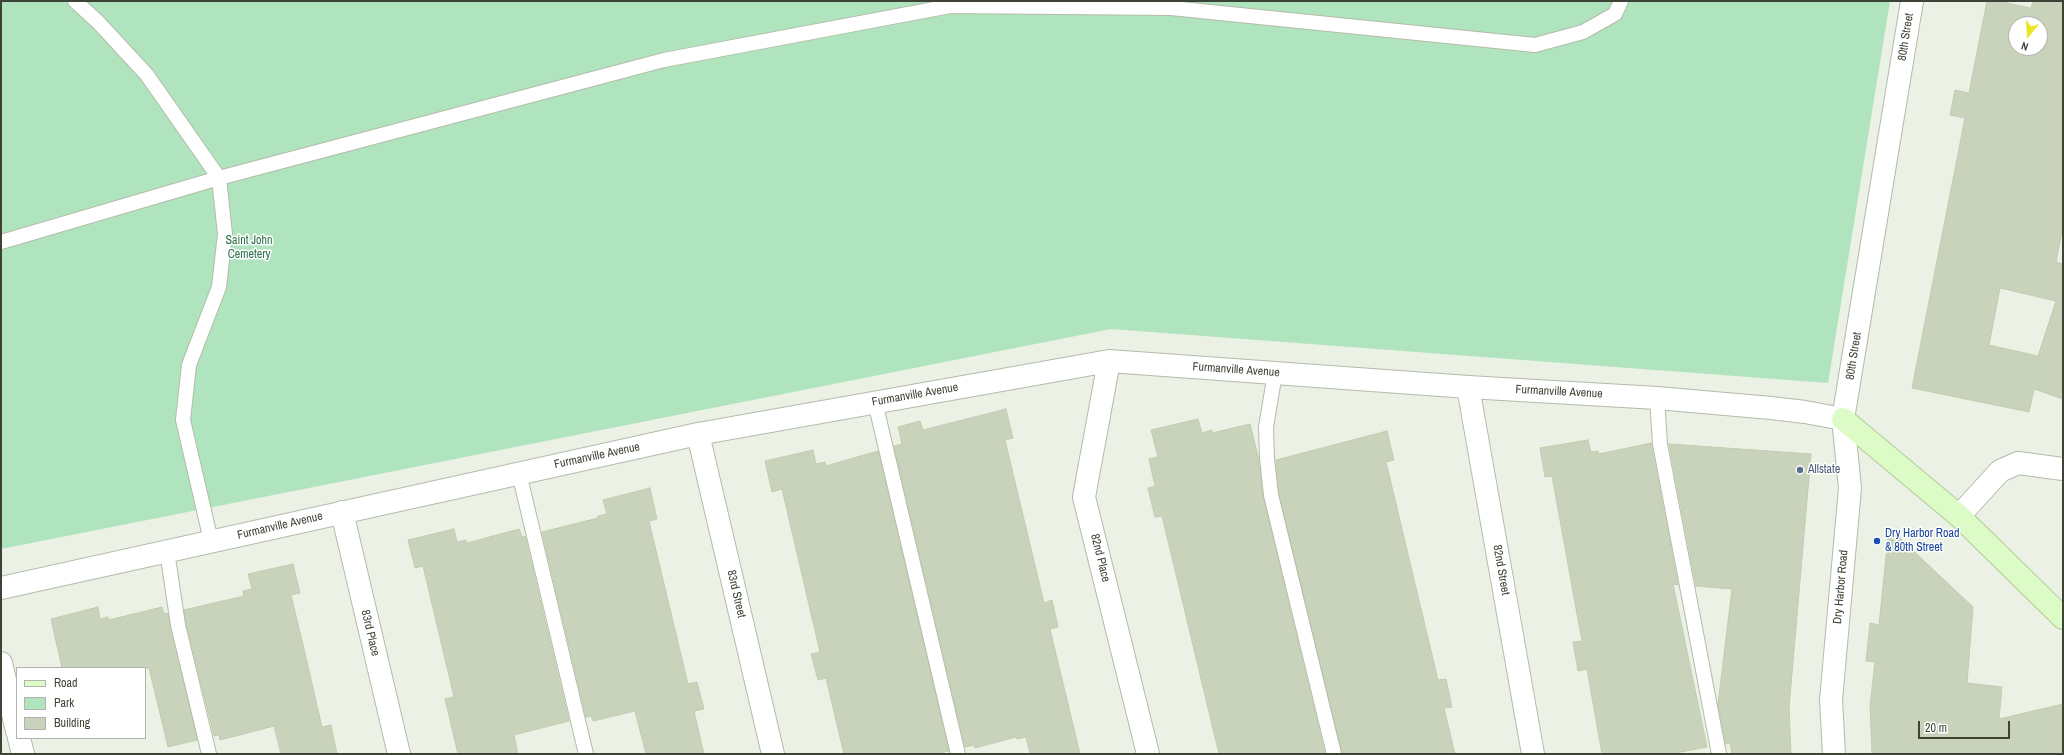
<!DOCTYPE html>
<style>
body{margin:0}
#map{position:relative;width:2064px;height:755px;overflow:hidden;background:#ebf1e5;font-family:"Archivo Narrow",sans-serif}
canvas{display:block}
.frame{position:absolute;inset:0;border:2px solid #3d4435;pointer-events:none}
.legend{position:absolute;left:16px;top:667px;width:130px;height:72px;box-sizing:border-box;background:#fff;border:1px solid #b1b4ae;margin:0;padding:5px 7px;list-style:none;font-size:12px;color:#3d4435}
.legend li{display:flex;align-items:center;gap:8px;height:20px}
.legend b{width:20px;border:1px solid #b1b4ae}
.north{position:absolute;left:2008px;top:16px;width:40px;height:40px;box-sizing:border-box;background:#fff;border:1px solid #b1b4ae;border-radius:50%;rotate:198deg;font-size:11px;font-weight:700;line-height:16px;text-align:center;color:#3d4435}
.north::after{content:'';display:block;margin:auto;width:14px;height:18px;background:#ece621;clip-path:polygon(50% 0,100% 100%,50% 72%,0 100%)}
.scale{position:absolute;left:1918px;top:721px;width:92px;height:18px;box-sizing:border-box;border:2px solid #3d4435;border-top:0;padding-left:5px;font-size:12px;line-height:14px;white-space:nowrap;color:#3d4435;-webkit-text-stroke:3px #fff;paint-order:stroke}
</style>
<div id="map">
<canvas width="2064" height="755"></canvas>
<div class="frame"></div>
<ul class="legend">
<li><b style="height:5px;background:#dcfbc6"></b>Road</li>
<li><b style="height:11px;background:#b0e4be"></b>Park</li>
<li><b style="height:11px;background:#c9d2bb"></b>Building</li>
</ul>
<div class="north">N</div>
<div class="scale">20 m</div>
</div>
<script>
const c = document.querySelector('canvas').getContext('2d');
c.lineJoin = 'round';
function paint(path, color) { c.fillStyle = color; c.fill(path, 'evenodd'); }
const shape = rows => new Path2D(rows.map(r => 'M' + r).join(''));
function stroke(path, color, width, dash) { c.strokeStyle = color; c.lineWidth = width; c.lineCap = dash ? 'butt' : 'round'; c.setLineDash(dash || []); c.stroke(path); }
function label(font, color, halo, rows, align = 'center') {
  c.font = font + ' "Archivo Narrow",sans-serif'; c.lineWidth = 3; c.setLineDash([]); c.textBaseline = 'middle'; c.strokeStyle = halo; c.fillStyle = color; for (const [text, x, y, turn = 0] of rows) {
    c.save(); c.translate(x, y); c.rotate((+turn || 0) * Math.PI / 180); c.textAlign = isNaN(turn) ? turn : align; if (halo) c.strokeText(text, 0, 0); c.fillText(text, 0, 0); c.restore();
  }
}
paint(shape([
 [1,1,1890,1,1828,383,1111,329,1,549]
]), '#b0e4be');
const building = shape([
 [1987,1,1997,1,2031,8,2033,1,2063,1,2063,226,2056,262,2063,264,2063,399,2034,389,2029,412,1912,388,1965,118,1950,115,1955,90,1969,93,1987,1],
 [2016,24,2040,24,2040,48,2016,48,2016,24],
 [2000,288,2056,301,2038,356,1989,345,2000,288],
 [1006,409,1013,438,1005,440,1044,603,1052,600,1058,627,1050,629,1080,754,1030,754,1026,737,1017,739,1016,737,975,748,974,745,965,747,894,446,902,444,898,427,920,421,923,430,1006,409],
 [1198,419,1202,433,1212,430,1212,433,1250,424,1258,456,1263,497,1325,754,1219,754,1162,516,1155,517,1148,488,1155,486,1149,459,1158,457,1151,430,1198,419],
 [1387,431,1394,460,1386,462,1438,680,1446,679,1452,707,1444,708,1455,754,1342,754,1279,494,1276,460,1387,431],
 [1588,440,1591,452,1598,451,1599,454,1651,443,1678,585,1673,584,1707,747,1670,754,1602,754,1587,669,1578,671,1573,642,1582,641,1577,614,1552,476,1545,477,1540,448,1588,440],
 [1669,444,1811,454,1789,708,1791,754,1732,754,1730,743,1726,744,1718,704,1732,589,1696,586,1669,444],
 [813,450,816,464,825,462,826,466,878,451,949,751,936,754,844,754,826,678,818,680,811,654,820,652,782,489,772,492,765,461,813,450],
 [650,488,657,519,649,521,688,684,697,682,704,709,694,711,704,754,646,754,635,711,593,721,591,716,586,717,542,532,598,518,598,516,607,514,603,500,650,488],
 [1889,528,1973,607,1967,683,2002,687,1999,719,2063,704,2063,754,1872,754,1870,706,1875,662,1866,661,1870,623,1879,625,1889,528],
 [454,529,457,542,466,540,467,543,519,529,522,537,525,536,569,721,514,735,518,754,458,754,445,699,454,697,423,566,415,568,408,540,454,529],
 [293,564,300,593,291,595,304,649,322,727,331,725,337,754,281,754,274,726,220,740,219,735,214,736,186,623,184,610,244,596,243,591,252,589,248,574,293,564],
 [98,607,100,619,108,617,109,620,162,607,164,614,168,613,197,740,168,747,149,668,62,668,51,619,98,607]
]);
paint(building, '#c9d2bb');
stroke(building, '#c0cdaf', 1);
const lane = shape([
 [75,1,98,22,147,75,219,178,225,234,219,287,189,365,183,420,211,541],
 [1,242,219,178,664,60,950,6,1171,8,1535,45,1583,32,1615,14,1621,1],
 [1275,373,1266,427,1267,458,1271,495,1334,754],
 [1657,398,1660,444,1719,754],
 [875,402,958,754],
 [519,473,586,754],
 [167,551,178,625,209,754]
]);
const street = shape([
 [1109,361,1084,497,1148,754],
 [1468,387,1533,754],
 [698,434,773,754],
 [342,512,399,754],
 [1959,516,2000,471,2018,463,2063,469],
 [1,588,698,434,1109,361,1468,387,1657,398,1771,408,1805,412,1843,419],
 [1,663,17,731],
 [19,738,23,754],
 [1834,754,1831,700,1850,488,1843,419,1912,1]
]);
const secondary = shape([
 [1843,419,1959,516,2063,618]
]);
stroke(lane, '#b3bca9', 16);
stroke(street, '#b3bca9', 24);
stroke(secondary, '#aecc95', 24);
stroke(lane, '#fff', 14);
stroke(street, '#fff', 22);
stroke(secondary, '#dcfbc6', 22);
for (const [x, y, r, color] of [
 [1800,470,4,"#5c6f8a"],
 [1877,541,4,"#1a4fb4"]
]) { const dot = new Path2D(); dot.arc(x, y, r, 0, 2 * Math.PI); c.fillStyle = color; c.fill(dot); stroke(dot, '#fff', 1.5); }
label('12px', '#3d4435', '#fff', [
 ["80th Street",1906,37,-81],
 ["80th Street",1854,356,-81],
 ["Furmanville Avenue",1236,370,4],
 ["Furmanville Avenue",1559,392,3],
 ["Furmanville Avenue",915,395,-10],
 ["Furmanville Avenue",597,456,-12],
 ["Furmanville Avenue",280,526,-13],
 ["82nd Place",1100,558,76],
 ["82nd Street",1501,570,80],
 ["Dry Harbor Road",1841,587,-85],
 ["83rd Street",736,594,77],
 ["83rd Place",370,633,77]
]);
label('12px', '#2c714b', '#fff', [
 ["Saint John",249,241],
 ["Cemetery",249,255]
]);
label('12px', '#4e5e75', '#fff', [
 ["Allstate",1808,470]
], 'left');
label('12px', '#164399', '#fff', [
 ["Dry Harbor Road",1885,534],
 ["& 80th Street",1885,548]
], 'left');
</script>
